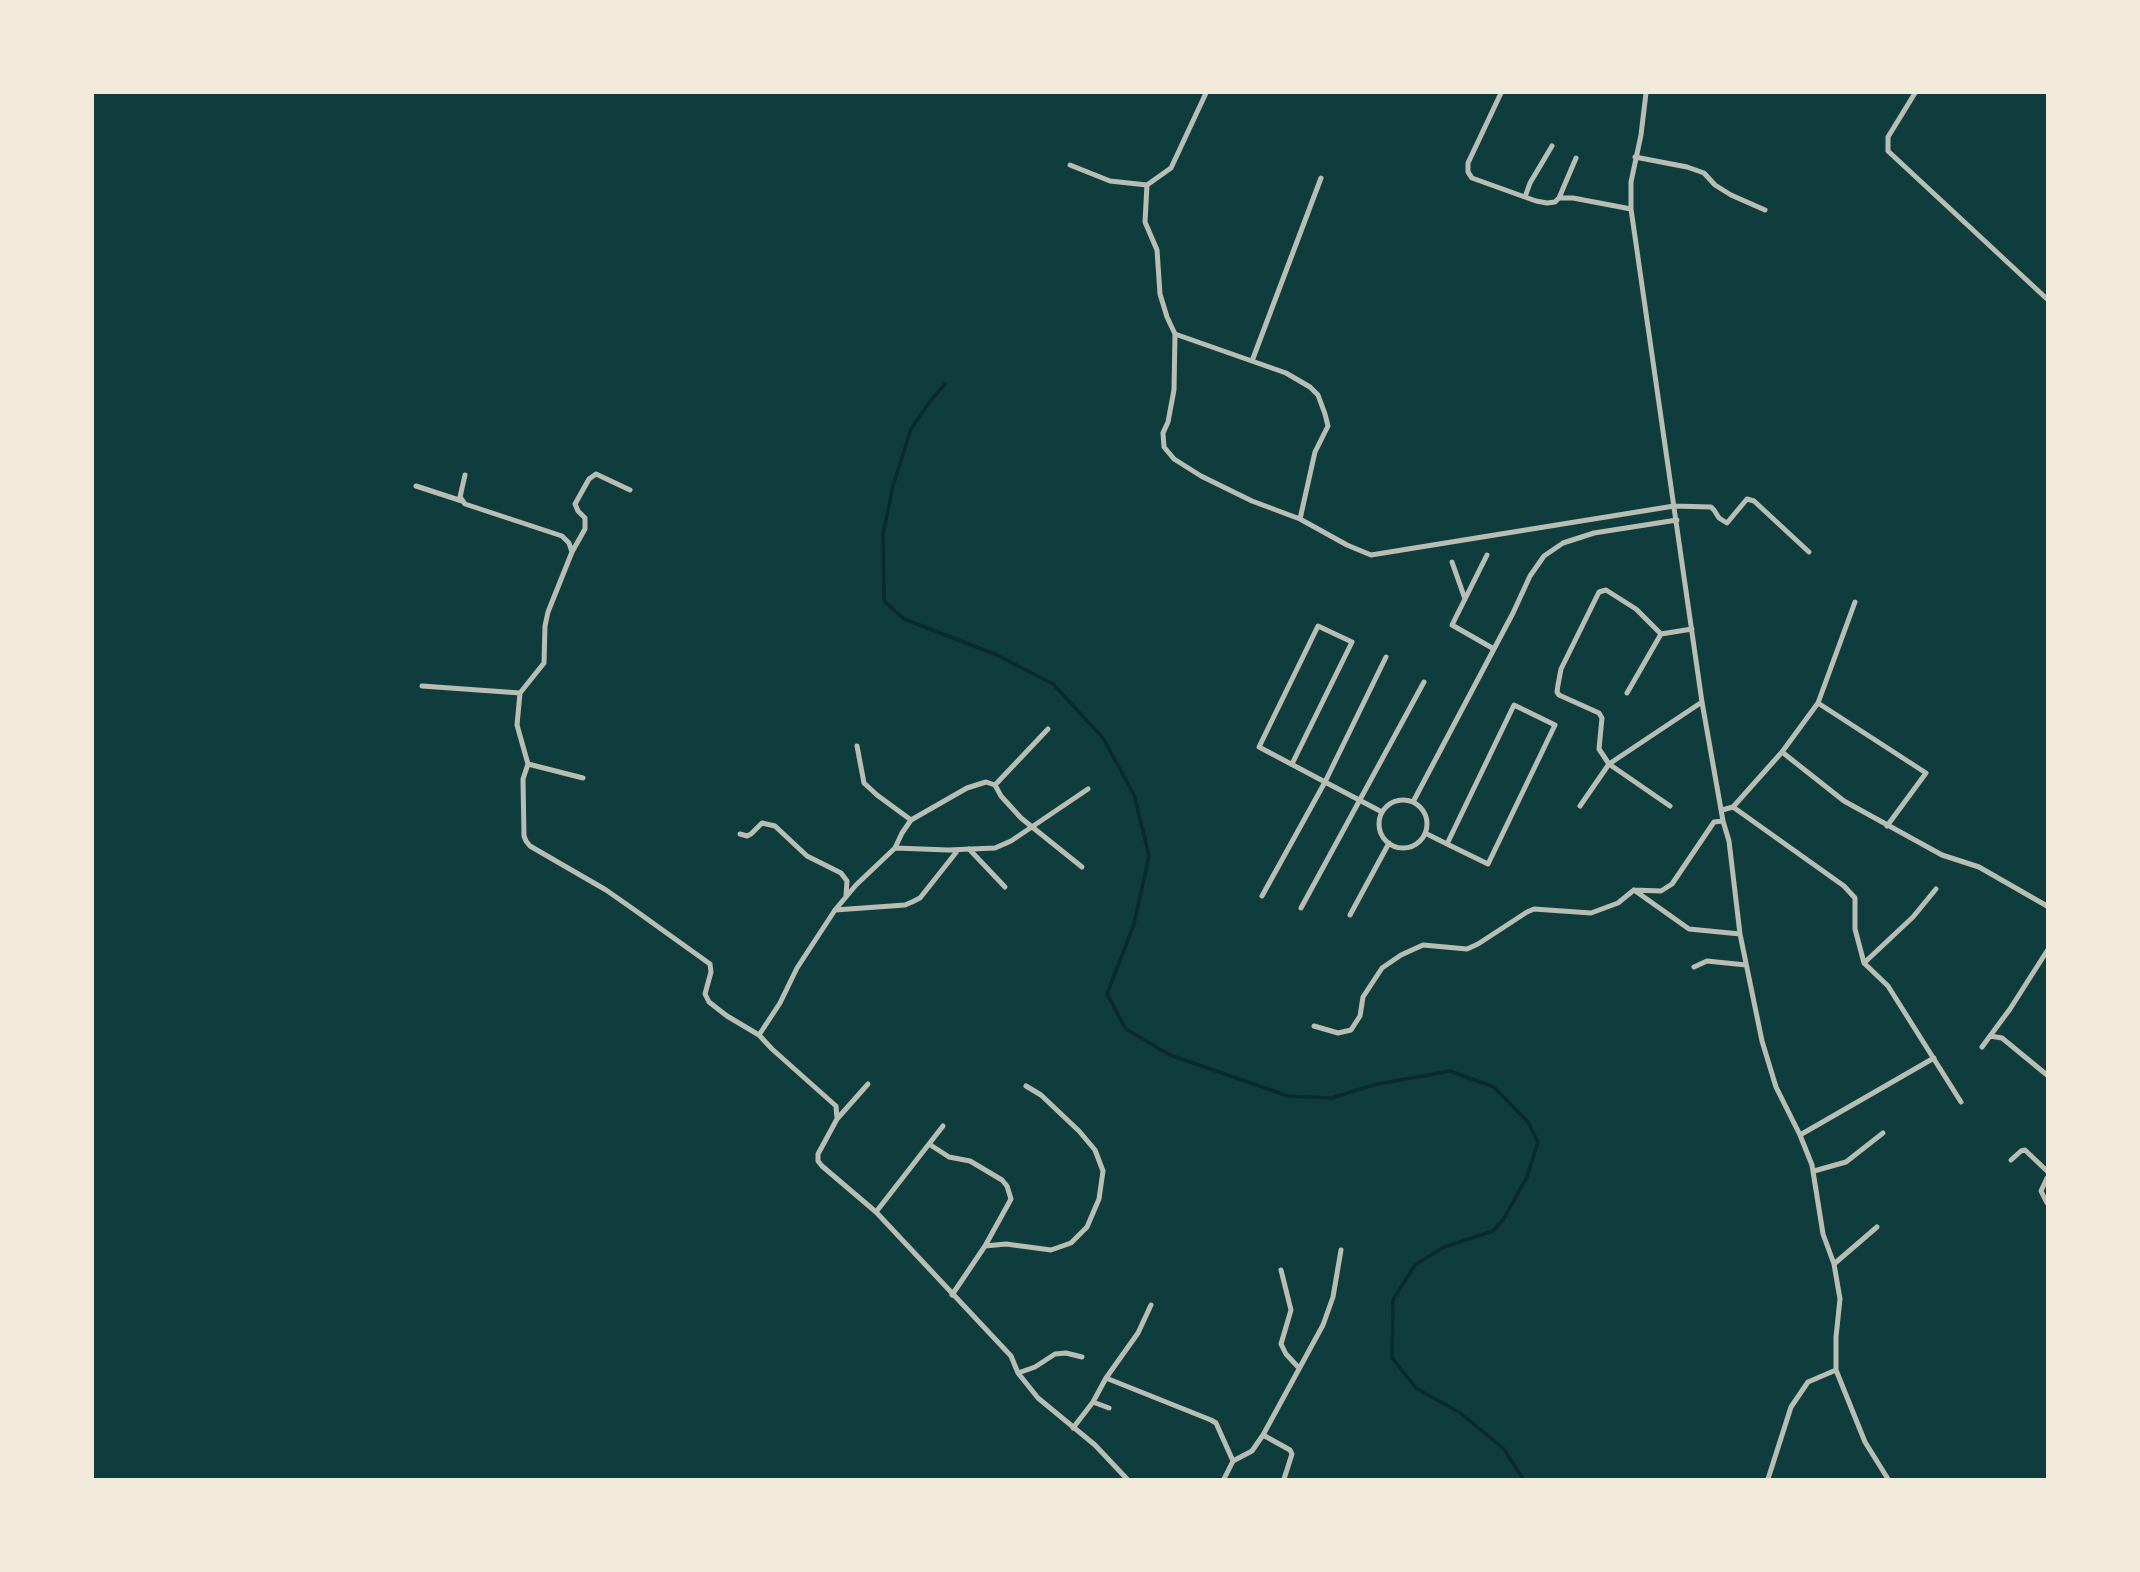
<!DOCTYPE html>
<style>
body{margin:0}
#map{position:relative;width:2140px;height:1572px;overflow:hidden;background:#0f3d3e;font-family:"Public Sans",sans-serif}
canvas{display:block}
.frame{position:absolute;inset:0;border:94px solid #f1e9da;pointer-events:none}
</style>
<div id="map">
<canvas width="2140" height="1572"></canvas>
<div class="frame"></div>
</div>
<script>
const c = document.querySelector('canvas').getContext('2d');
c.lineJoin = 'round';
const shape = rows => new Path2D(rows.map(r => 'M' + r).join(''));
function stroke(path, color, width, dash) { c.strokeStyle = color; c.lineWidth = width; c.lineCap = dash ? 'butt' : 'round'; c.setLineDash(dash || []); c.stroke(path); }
stroke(shape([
 [945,384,928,404,911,429,893,486,883,534,884,601,904,619,997,655,1053,684,1103,738,1134,795,1149,856,1134,924,1107,994,1126,1029,1170,1055,1288,1096,1332,1098,1373,1085,1450,1071,1494,1087,1528,1122,1538,1142,1527,1177,1503,1220,1493,1231,1444,1247,1415,1265,1393,1300,1392,1358,1417,1389,1459,1412,1503,1448,1523,1479]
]), '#0a2a2b', 3.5);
stroke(shape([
 [1206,93,1171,168,1147,185,1145,222,1157,250,1160,294,1167,317,1175,334,1174,390,1168,422,1163,433,1164,447,1174,459,1201,476,1252,501,1300,519,1347,545,1371,555,1674,506,1711,507,1714,510,1719,518,1727,523,1747,499,1754,501,1809,552],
 [1501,93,1468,163,1468,172,1472,178,1536,201,1547,203,1555,202,1559,198,1573,198,1631,209],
 [1646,93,1641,135,1631,182,1631,209,1702,702,1723,821,1729,841,1740,934,1762,1041,1776,1087,1800,1135,1812,1165,1823,1234,1834,1264,1840,1299,1836,1337,1836,1370,1865,1442,1888,1479],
 [1915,93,1888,137,1888,151,2047,299],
 [1635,157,1687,167,1704,173,1715,185,1731,195,1765,210],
 [1070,165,1110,181,1147,185],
 [1525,197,1530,183,1552,146],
 [1559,198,1576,158],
 [1175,334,1286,373,1310,387,1318,395,1325,414,1328,426,1315,452,1300,519],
 [1252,361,1321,178],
 [465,475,460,497,465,504,562,536,569,543,572,552,548,612,545,626,544,663,520,693,517,725,528,764,523,779,524,836,526,841,530,846,606,890,636,911,710,964,711,972,705,994,709,1002,727,1016,759,1035,772,1049,836,1106,837,1119,818,1154,818,1161,822,1166,876,1212,1011,1356,1018,1373,1038,1398,1095,1445,1127,1479],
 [416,486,462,501],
 [572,552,585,529,585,518,578,511,575,504,589,479,596,474,630,490],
 [1487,555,1452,625,1494,649],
 [1452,562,1465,599],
 [422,686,520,693],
 [1627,693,1661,634],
 [1818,703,1926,773,1887,826],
 [857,746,864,783,877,795,911,820],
 [1782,752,1844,801,1942,855,1979,867,2047,906],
 [528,764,583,778],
 [1292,764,1352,642,1318,626,1259,747,1325,782,1382,812],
 [995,785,1048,729],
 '1379 824a24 24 0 1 1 48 0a24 24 0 1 1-48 0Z',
 [1413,802,1513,613,1530,576,1544,556,1563,543,1594,533,1677,520],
 [1580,806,1609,764,1702,702],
 [1670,806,1609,764,1599,749,1602,718,1599,713,1559,695,1557,692,1558,685,1561,669,1599,592,1606,590,1636,609,1661,634,1692,629],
 [1733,807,1782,752,1818,703,1855,602],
 [1722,810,1733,807,1844,886,1855,898,1855,929,1864,963],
 [1425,833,1447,844,1488,864,1555,725,1514,705,1447,844],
 [740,834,747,836,751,834,762,823,775,826,807,856,841,873,847,881,846,896],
 [895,848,948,850,995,848,1011,841,1088,789],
 [969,849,1005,887],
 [1936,889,1913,917,1864,963,1888,986,1961,1102],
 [1634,890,1689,929,1740,934],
 [1262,896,1325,782,1386,657],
 [1301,908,1424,682],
 [835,910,905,905,912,902,920,898,958,850],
 [1350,915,1389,843],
 [1694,967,1707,961,1746,965],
 [1314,1026,1338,1033,1351,1030,1360,1016,1363,997,1382,968,1401,955,1423,945,1467,949,1478,944,1527,912,1534,909,1591,913,1618,903,1634,890,1661,891,1672,884,1714,822,1723,821],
 [759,1035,780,1003,797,968,835,910,856,885,895,848,902,833,911,820,967,788,986,782,995,785,1001,796,1021,818,1082,867],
 [1990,1036,2010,1009,2047,951],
 [1982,1047,1990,1036,2002,1038,2047,1075],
 [837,1119,868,1084],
 [1800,1135,1934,1058],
 [929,1144,949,1157,970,1161,1002,1180,1007,1186,1011,1199,985,1246,952,1295],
 [2011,1160,2021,1151,2025,1150,2047,1171],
 [1814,1171,1846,1162,1883,1133],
 [2047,1178,2041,1191,2047,1203],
 [876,1212,943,1126],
 [985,1246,1006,1244,1051,1250,1071,1243,1087,1227,1099,1199,1103,1171,1095,1150,1079,1131,1041,1095,1026,1086],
 [1834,1264,1877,1227],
 [1281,1270,1291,1310,1281,1344,1286,1354,1299,1368],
 [1018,1373,1035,1367,1055,1354,1066,1353,1082,1357],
 [1106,1378,1211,1420,1216,1423,1233,1461],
 [1093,1402,1109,1408],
 [1073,1428,1093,1402,1106,1378,1138,1333,1151,1305],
 [1263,1435,1290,1450,1292,1454,1284,1479],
 [1224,1479,1233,1461,1252,1451,1263,1435,1323,1325,1333,1297,1341,1250],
 [1768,1479,1791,1407,1808,1382,1836,1370]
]), '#b8beb3', 5);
</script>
